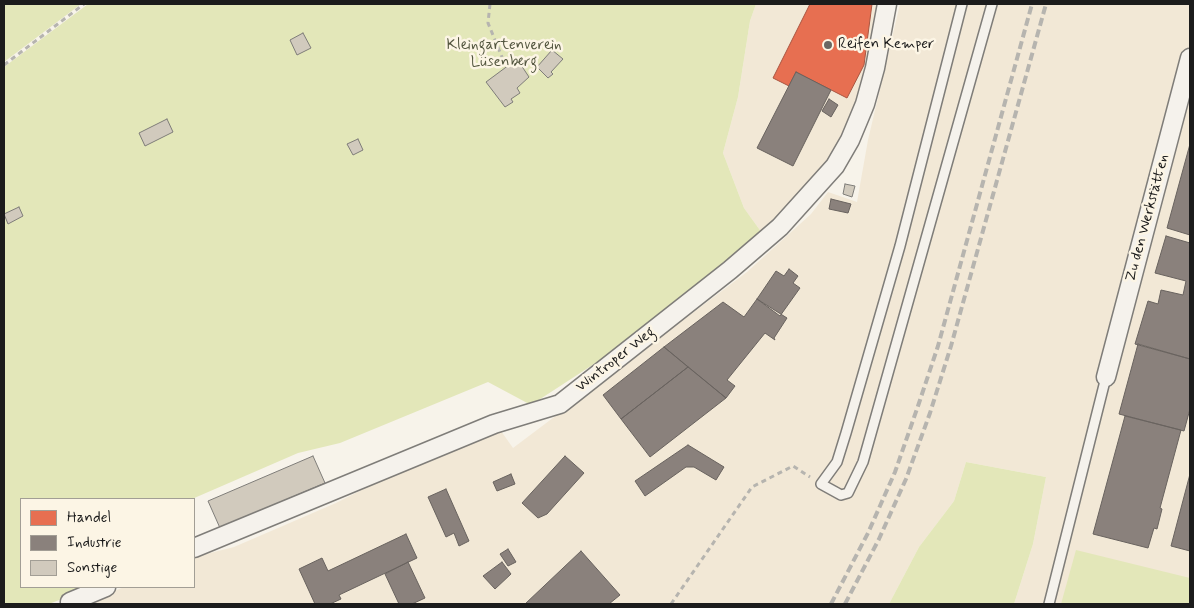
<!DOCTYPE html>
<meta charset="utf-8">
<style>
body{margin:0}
#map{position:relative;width:1194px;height:608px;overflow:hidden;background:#f7f3ea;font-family:Mynerve,sans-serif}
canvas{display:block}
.frame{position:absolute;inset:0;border:5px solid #1c1c1c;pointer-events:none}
.legend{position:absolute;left:20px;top:498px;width:175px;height:90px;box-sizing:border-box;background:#fcf5e5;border:1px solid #a29e95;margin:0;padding:6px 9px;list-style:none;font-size:15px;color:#1c1c1c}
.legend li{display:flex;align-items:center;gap:10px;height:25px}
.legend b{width:25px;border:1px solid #a29e95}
</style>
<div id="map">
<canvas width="1194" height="608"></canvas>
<div class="frame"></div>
<ul class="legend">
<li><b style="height:14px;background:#e76f51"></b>Handel</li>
<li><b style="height:14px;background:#8a817c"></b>Industrie</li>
<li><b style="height:14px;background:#d1cabd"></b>Sonstige</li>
</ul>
</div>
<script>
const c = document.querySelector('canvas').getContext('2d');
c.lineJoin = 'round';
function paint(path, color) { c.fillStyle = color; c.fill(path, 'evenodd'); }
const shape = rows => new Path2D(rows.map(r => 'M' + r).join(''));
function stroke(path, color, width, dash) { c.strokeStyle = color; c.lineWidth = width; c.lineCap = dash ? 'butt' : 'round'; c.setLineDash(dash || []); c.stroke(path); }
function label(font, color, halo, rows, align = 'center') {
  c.font = font + ' Mynerve,sans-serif'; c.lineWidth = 5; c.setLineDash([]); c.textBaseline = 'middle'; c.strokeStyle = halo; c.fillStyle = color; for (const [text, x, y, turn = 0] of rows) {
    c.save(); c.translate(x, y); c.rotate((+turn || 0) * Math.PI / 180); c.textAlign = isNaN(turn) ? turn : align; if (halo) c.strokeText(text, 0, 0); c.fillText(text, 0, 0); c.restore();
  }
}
paint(shape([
 [756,4,879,4,867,81,846,129,823,168,762,233,744,208,723,153,738,97,750,21],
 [900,4,1190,4,1190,604,1014,604,1033,544,1046,477,966,462,954,501,919,547,889,604,84,604,124,587,194,587,194,557,234,547,336,503,415,463,501,431,513,448,747,272,811,214,828,192,857,202,868,140]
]), '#f2e8d6');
paint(shape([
 [4,4,81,4,4,62],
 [88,4,756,4,750,21,738,97,723,153,744,208,762,233,637,336,531,405,488,382,340,443,298,453,192,499,21,499,21,587,92,587,49,604,4,604,4,67],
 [966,462,1046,477,1033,544,1014,604,889,604,919,547,954,501],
 [1076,550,1190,578,1190,604,1061,604]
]), '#e3e7b9');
const shops = shape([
 [810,4,872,4,864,65,847,98,796,72,789,86,773,78,810,4]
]);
paint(shops, '#e76f51');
stroke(shops, '#aa5641', 1);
const industry = shape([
 [796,72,831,90,793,166,757,148,796,72],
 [829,99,838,105,831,117,822,111,829,99],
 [1190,144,1190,235,1167,228,1190,144],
 [831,199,851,204,848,213,829,209,831,199],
 [1166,236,1190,243,1190,359,1135,344,1148,301,1158,304,1161,290,1183,295,1186,281,1155,273,1166,236],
 [789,269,798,276,793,283,800,288,780,316,757,299,776,271,784,276,789,269],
 [757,299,787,318,774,338,775,340,765,333,727,380,735,386,726,398,664,347,723,302,744,317,757,299],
 [1138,344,1190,359,1190,409,1184,431,1119,414,1138,344],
 [664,347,688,367,621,419,603,395,664,347],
 [688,367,726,398,650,457,621,419,688,367],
 [1125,416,1181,430,1160,508,1162,509,1157,529,1154,528,1148,548,1093,534,1125,416],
 [688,445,724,467,716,480,694,467,686,467,645,496,635,481,688,445],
 [565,456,584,473,547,514,538,518,522,503,565,456],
 [511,474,515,484,497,491,493,482,511,474],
 [1190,474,1190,551,1171,546,1190,474],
 [446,489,469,541,459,546,454,533,446,537,428,497,446,489],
 [406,534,417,558,339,595,341,599,330,604,315,604,299,569,322,558,328,571,406,534],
 [508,549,516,562,508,566,500,554,508,549],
 [581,551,620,595,609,604,525,604,581,551],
 [408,562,425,598,412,604,399,604,385,574,408,562],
 [502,562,511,574,495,589,483,576,502,562]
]);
paint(industry, '#8a817c');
stroke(industry, '#69635f', 1);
const building = shape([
 [303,33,311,48,297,55,290,40,303,33],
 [552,50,563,59,551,72,553,74,548,78,537,67,552,50],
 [517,59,529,77,517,88,520,93,511,99,513,102,505,107,486,82,517,59],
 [167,119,173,132,145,146,139,133,167,119],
 [358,139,363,150,353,155,347,144,358,139],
 [845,184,855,186,852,197,843,194,845,184],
 [19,207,23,216,8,224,4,214,19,207],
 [313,456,325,483,220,528,208,501,313,456]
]);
paint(building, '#d1cabd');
stroke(building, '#7f7d79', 1);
const lane = shape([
 [962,4,900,246,846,433,837,462,821,484,841,495,848,493,863,462,992,4],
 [1049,604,1106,377]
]);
const street = shape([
 [1106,377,1190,58],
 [194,548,494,424,560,404,730,270,780,227,835,166,850,140,865,104,875,68,887,4],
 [70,602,106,587]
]);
stroke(lane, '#7f7d79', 12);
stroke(street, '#7f7d79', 21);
stroke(shape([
 [490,4,488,23,502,57],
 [4,65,84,4],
 [671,604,752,487,793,466,810,477]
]), '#b6b4af', 3, [5, 4]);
stroke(lane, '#f5f2ec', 9);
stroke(street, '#f5f2ec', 18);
stroke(shape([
 [831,604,868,533,895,472,918,406,938,346,1032,4],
 [845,604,879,539,906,479,930,413,951,346,1046,4]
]), '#b6b4af', 4, [8, 4]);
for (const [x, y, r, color] of [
 [828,45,5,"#696764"]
]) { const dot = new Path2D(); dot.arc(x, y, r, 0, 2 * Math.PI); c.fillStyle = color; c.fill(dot); stroke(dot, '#fcf5e5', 2); }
label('15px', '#1c1c1c', '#fcf5e5', [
 ["Reifen Kemper",838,45]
], 'left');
label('15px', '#53563f', '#fcf5e5', [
 ["Kleingartenverein",504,46],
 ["Lüsenberg",504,63]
]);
label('15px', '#1c1c1c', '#fcf5e5', [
 ["Zu den Werkstätten",1148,218,-75],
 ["Wintroper Weg",616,360,-38]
]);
</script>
